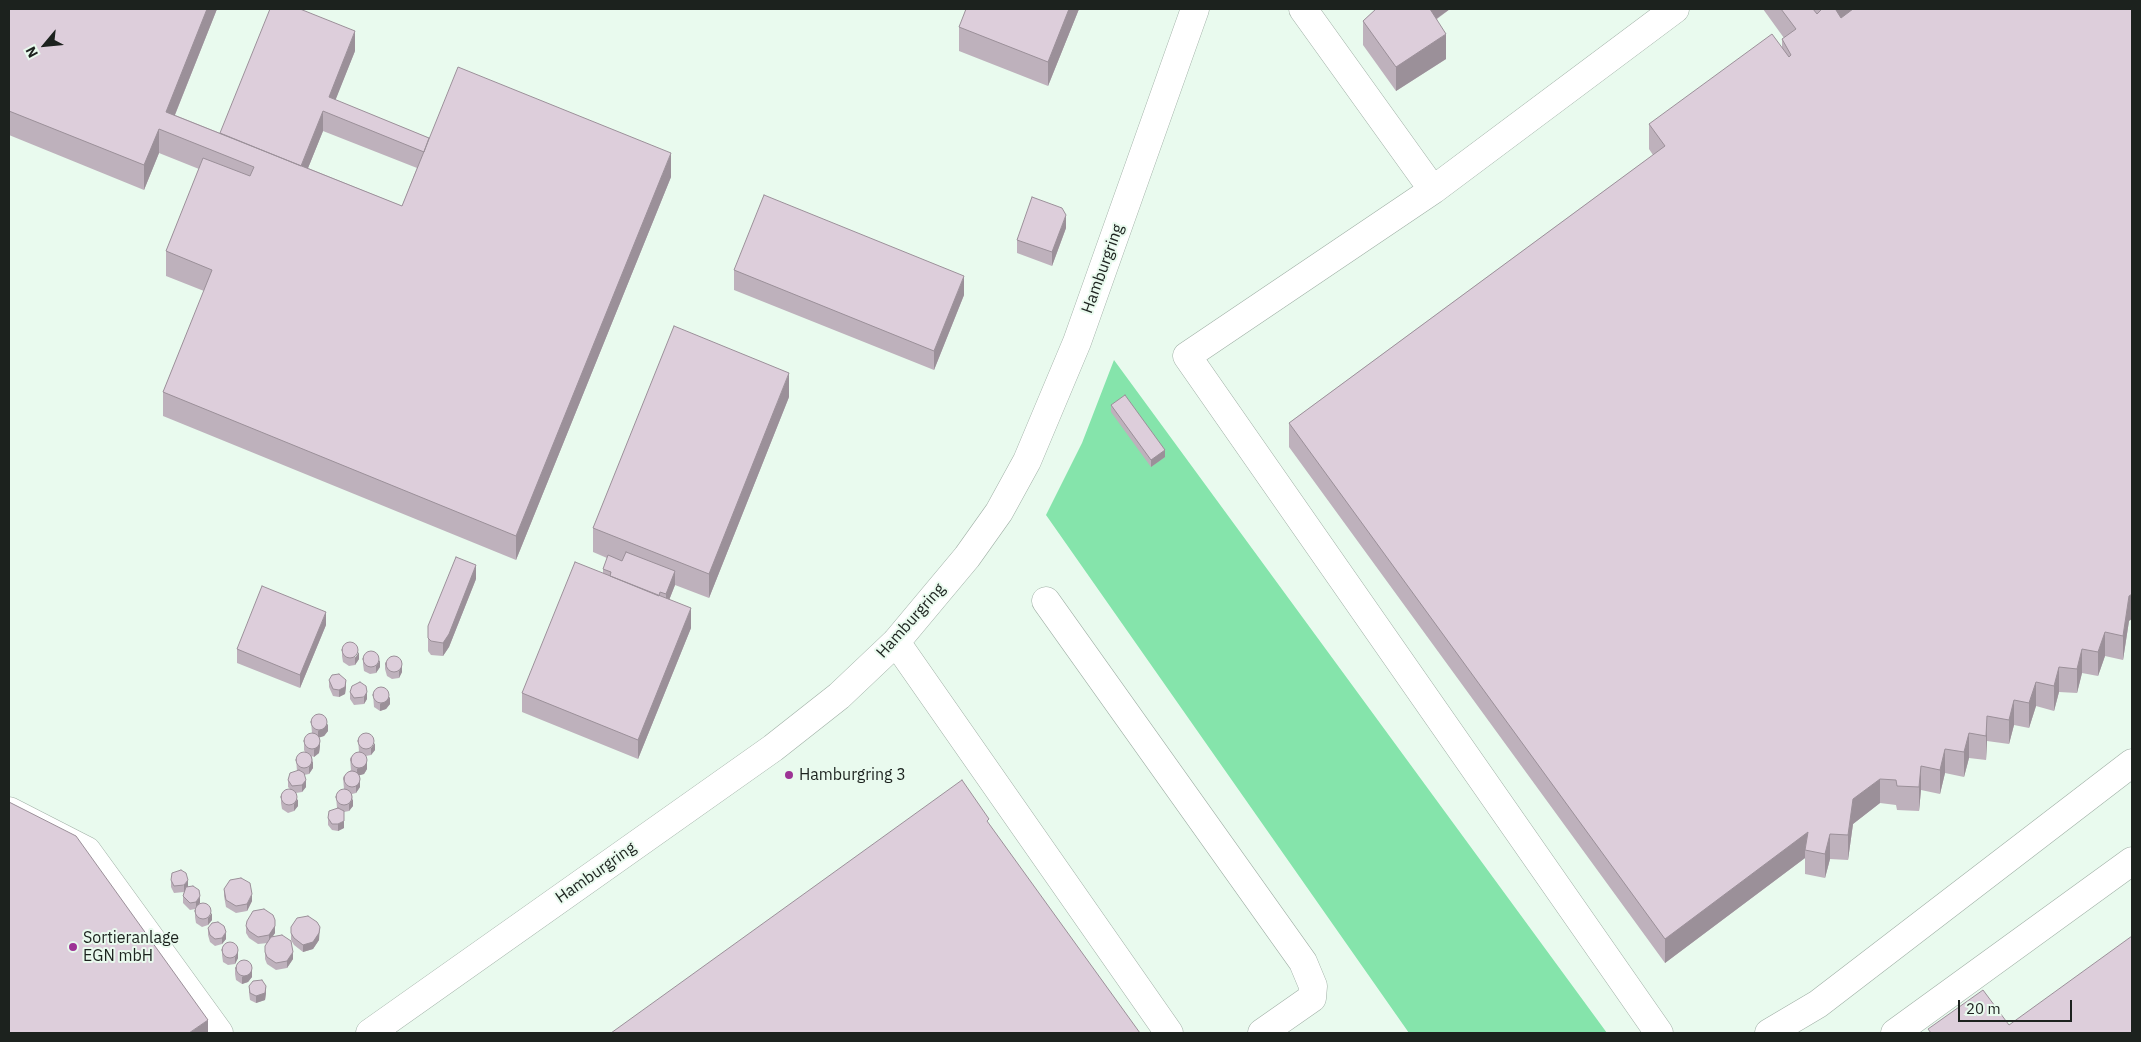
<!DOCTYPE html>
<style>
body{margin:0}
#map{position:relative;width:2141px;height:1042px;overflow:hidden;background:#e9faee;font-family:"IBM Plex Sans",sans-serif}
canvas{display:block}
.frame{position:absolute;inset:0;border:10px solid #1c221e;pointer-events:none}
.north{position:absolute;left:20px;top:20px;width:50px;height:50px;-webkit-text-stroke:4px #e9faee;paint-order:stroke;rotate:242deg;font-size:14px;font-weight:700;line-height:20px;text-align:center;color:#1c221e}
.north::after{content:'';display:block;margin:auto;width:18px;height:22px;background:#1c221e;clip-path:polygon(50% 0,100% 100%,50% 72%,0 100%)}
.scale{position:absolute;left:1958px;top:1000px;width:114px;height:22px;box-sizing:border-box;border:2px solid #1c221e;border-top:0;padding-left:6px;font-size:15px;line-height:18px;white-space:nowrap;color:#1c221e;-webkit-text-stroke:4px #e9faee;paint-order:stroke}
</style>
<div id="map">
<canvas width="2141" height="1042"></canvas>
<div class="frame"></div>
<div class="north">N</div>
<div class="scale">20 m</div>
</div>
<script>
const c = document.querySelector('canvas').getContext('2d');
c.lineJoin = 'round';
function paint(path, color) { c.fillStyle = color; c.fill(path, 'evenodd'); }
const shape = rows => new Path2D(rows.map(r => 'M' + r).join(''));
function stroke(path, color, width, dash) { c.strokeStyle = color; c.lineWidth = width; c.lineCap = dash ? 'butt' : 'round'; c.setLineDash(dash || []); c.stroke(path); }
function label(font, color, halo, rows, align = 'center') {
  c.font = font + ' "IBM Plex Sans",sans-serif'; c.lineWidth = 4; c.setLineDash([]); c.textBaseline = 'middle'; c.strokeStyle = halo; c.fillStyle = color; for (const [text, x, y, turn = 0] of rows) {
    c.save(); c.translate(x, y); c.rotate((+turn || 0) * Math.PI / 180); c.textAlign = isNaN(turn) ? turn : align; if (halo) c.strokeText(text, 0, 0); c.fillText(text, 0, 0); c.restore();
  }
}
paint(shape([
 [1114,360,1607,1033,1409,1033,1046,515,1082,443]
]), '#85e4ab');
const minor = shape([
 [1303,9,1433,190,1187,356,1659,1033],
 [1433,190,1675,9],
 [1046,601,1303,962,1313,986,1312,998,1262,1033],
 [896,642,1169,1033],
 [9,811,87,851,219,1033],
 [370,1033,773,748,839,696,896,642,967,557,999,512,1027,461,1077,342,1195,9],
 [1769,1033,1818,1004,2132,763],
 [1895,1033,2132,861]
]);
stroke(minor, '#9fafa5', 29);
stroke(minor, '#fff', 28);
paint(shape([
 [9,9,217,9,175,115,220,133,355,51,335,100,429,138,671,177,516,560,163,416,163,392,204,291,166,276,166,251,199,169,159,153,144,190,9,135],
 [323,131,417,168,402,206,308,168],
 [1079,9,1048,86,959,51,959,27],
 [1376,9,1450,9,1437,19,1446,59,1396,91,1363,45,1363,21],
 [1763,9,2132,9,2129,621,2123,660,2105,656,2098,676,2082,673,2077,693,2059,692,2054,711,2036,706,2029,728,2014,725,2009,744,1987,741,1986,760,1969,758,1964,777,1945,773,1940,794,1921,790,1919,811,1897,810,1896,805,1880,803,1853,824,1848,860,1830,859,1825,878,1805,874,1805,858,1665,963,1289,447,1289,423,1653,155,1649,149,1649,124,1782,47,1782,39,1784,38],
 [1066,228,1052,266,1017,253,1017,240],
 [734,270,964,295,934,370,734,290],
 [789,397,709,598,675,585,669,600,691,628,638,759,522,712,522,693,603,573,603,569,607,558,593,552,593,528],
 [1111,405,1165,457,1151,467,1111,412],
 [476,579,449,647,443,656,431,655,428,651,428,626],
 [326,625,300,688,237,663,237,649],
 [342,649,359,659,355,665,349,666,343,662,342,656],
 [363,657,380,667,376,673,370,674,364,671,363,664],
 [385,662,402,672,399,678,392,679,387,676,385,669],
 [329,680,346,687,345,694,339,697,333,696,329,687],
 [350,692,367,699,364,704,354,705,350,699],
 [373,694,390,704,386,709,380,711,374,707],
 [311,721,328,731,324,736,319,737,320,746,319,753,314,757,312,756,313,768,309,774,304,775,306,787,302,792,296,793,298,806,294,811,288,813,282,809,281,803,281,796,290,789,288,787,288,780,297,771,296,758,305,752,304,750,304,743,312,733],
 [358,739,375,750,371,755,366,756,367,769,364,774,359,775,360,787,356,793,352,794,353,806,349,811,344,812,344,828,338,831,332,830,328,825,328,818,337,808,336,796,344,789,343,777,351,770,350,758,359,752],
 [171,880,187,887,212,920,208,925,202,927,196,923,195,917,195,909,190,910,183,903,183,896,184,892,174,893,171,887],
 [224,889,252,901,247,911,236,913,226,907,224,896],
 [246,926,275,927,275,933,272,937,293,959,287,968,276,970,267,964,265,959,265,946,268,943,258,944,249,938,246,933],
 [291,927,319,940,313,949,303,952,294,945,291,940],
 [208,928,226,939,222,944,215,946,210,942,208,935],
 [222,948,238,958,235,964,228,965,223,962,222,955],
 [235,967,252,977,248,982,242,984,236,980,235,974],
 [249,986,266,993,265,1000,256,1003,250,1000,249,993]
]), '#beb1bc');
paint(shape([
 [207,9,217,9,168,132,166,112],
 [1069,9,1079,9,1048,86,1048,62],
 [1426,9,1450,9,1426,26],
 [1838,9,1854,9,1836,34,1836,10],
 [355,31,355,51,330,114,329,97],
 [1446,34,1446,59,1396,91,1396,67],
 [323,111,323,131,300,188,300,169],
 [159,129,159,153,144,190,144,165],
 [671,153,671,177,516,560,516,536],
 [1066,215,1066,228,1052,266,1052,252],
 [964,276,964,295,934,370,934,351],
 [789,373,789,397,709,598,709,574],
 [1165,450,1165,457,1151,467,1151,460],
 [476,565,476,579,449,647,443,656,443,643],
 [675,571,675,585,666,608,666,594],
 [2132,594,2132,619,2129,621,2123,660,2123,636,2129,596],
 [691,608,691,628,638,759,638,740],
 [326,612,326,625,300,688,300,675],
 [2105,632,2105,656,2098,676,2098,652],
 [2082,649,2082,673,2077,693,2077,669],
 [359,652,359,659,355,665,355,658],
 [380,660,380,667,376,673,376,666],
 [402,665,402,672,399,678,399,671],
 [2059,667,2059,692,2054,711,2054,686],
 [346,680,346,687,345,694,339,697,339,690],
 [2036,682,2036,706,2029,728,2029,703],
 [367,692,367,699,364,704,364,697],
 [390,697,390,704,386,709,380,711,380,704],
 [2014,700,2014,725,2009,744,2009,720],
 [1987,716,1987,741,1986,760,1986,736],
 [328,724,328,731,324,736,318,738,318,731],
 [1969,733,1969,758,1964,777,1964,752],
 [320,739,320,746,319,753,314,757,314,750],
 [375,743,375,750,371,755,371,748],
 [1945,749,1945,773,1940,794,1940,770],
 [313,761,313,768,309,774,309,767],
 [367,762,367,769,364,774,357,776,357,769],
 [1921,766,1921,790,1919,811,1919,787],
 [1880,779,1880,803,1853,824,1848,860,1848,835,1853,799],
 [306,780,306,787,302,792,302,785],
 [360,780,360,787,356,793,356,786],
 [298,799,298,806,294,811,294,804],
 [353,799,353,806,349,811,349,804],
 [344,821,344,828,338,831,338,824],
 [1808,832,1805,850,1805,858,1665,963,1665,939],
 [1830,834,1830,859,1825,878,1825,854],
 [188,880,188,887,184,892,184,885],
 [252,894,252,901,247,911,247,904],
 [200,896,200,903,196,909,196,902],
 [212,913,212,920,208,925,208,918],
 [275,920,275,933,269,942,269,935],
 [320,927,319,940,313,949,303,952,303,945],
 [226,932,226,939,222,944,222,938],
 [238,951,238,958,235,964,235,957],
 [293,952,293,959,287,968,287,961],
 [252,970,252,977,248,982,242,984,242,977],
 [266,986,266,993,265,1000,256,1003,256,996],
 [208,1020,208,1033,189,1033]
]), '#9b9099');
const building = shape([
 [9,9,207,9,166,112,402,206,458,67,671,153,516,536,163,392,212,270,166,251,203,158,250,176,254,167,159,129,144,165,9,111,9,9],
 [270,9,300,9,355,31,329,97,429,138,424,152,323,111,301,166,220,133,270,9],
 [966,9,1069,9,1048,62,959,27,966,9],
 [1376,9,1430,9,1446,34,1396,67,1363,21,1376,9],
 [1781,9,1813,9,1817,14,1822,9,1821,9,1838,9,1836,10,1841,18,1853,9,2132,9,2132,594,2129,596,2123,636,2105,632,2098,652,2082,649,2077,669,2059,667,2054,686,2036,682,2029,703,2014,700,2009,720,1987,716,1986,736,1969,733,1964,752,1945,749,1940,770,1921,766,1919,787,1897,786,1896,780,1880,779,1853,799,1848,835,1830,834,1825,854,1805,850,1808,832,1665,939,1289,423,1665,146,1649,124,1772,34,1789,57,1791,55,1782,39,1796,29,1781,9],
 [764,195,964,276,934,351,734,270,764,195],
 [1032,197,1062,208,1066,215,1052,252,1017,240,1032,197],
 [674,326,789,373,709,574,593,528,674,326],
 [1125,395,1165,450,1151,460,1111,405,1125,395],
 [626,552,675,571,666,594,660,592,659,596,610,576,611,572,603,569,608,555,622,561,626,552],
 [456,557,476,565,449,634,443,643,431,641,428,638,428,626,456,557],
 [575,562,691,608,638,740,522,693,575,562],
 [262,586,326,612,300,675,237,649,262,586],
 '342 650a8 8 0 1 1 16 0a8 8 0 1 1-16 0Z',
 '363 659a8 8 0 1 1 16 0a8 8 0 1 1-16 0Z',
 '386 664a8 8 0 1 1 16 0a8 8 0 1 1-16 0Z',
 [339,674,346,680,345,687,339,690,333,689,329,680,332,675,339,674],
 [360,682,366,686,367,692,364,697,354,698,350,692,352,686,360,682],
 '373 695a8 8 0 1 1 16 0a8 8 0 1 1-16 0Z',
 '311 722a8 8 0 1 1 16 0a8 8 0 1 1-16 0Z',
 '304 741a8 8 0 1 1 16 0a8 8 0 1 1-16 0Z',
 '358 741a8 8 0 1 1 16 0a8 8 0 1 1-16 0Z',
 '351 760a8 8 0 1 1 16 0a8 8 0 1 1-16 0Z',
 '296 760a8 8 0 1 1 16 0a8 8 0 1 1-16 0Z',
 [299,770,304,773,306,780,302,785,292,786,288,780,290,773,299,770],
 '344 779a8 8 0 1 1 16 0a8 8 0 1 1-16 0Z',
 [962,780,989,819,987,821,1140,1033,611,1033,962,780],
 '336 797a8 8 0 1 1 16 0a8 8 0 1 1-16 0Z',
 '281 797a8 8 0 1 1 16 0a8 8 0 1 1-16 0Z',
 [9,802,76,836,208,1020,189,1033,9,1033,9,802],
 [338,808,344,811,344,821,338,824,332,824,328,818,329,811,338,808],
 [181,870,186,873,188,880,184,885,174,886,171,880,172,873,181,870],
 [241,878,250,883,252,894,247,904,236,906,226,900,224,889,230,880,241,878],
 [193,886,199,890,200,896,196,902,190,903,183,896,186,887,193,886],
 '195 911a8 8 0 1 1 16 0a8 8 0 1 1-16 0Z',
 [264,909,273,915,275,920,275,926,269,935,258,937,249,931,246,926,247,921,253,911,264,909],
 [308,916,317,922,320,927,319,933,313,942,303,945,294,938,291,933,291,927,297,918,308,916],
 [218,922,224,926,226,932,222,938,215,939,210,935,208,928,212,923,218,922],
 [282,935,291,941,293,952,287,961,276,963,267,957,265,952,265,946,271,937,282,935],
 [2132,936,2132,1033,1931,1033,1928,1029,1983,990,2009,1025,2132,936],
 '222 950a8 8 0 1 1 16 0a8 8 0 1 1-16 0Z',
 '236 968a8 8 0 1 1 16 0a8 8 0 1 1-16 0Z',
 [262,980,266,986,265,993,256,996,250,993,249,986,253,981,262,980]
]);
paint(building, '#ddcedb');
stroke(building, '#9b9099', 1);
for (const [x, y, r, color] of [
 [789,775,5,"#9d3395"],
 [73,947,5,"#9d3395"]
]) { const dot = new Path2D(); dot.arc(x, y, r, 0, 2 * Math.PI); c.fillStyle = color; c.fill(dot); stroke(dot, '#e9faee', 2); }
label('16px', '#1c221e', '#e9faee', [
 ["Hamburgring",1103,269,-70],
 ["Hamburgring",911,621,-48],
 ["Hamburgring",596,873,-35]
]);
label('16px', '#1c221e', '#e9faee', [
 ["Hamburgring 3",799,775],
 ["Sortieranlage",83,938],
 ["EGN mbH",83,956]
], 'left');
</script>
